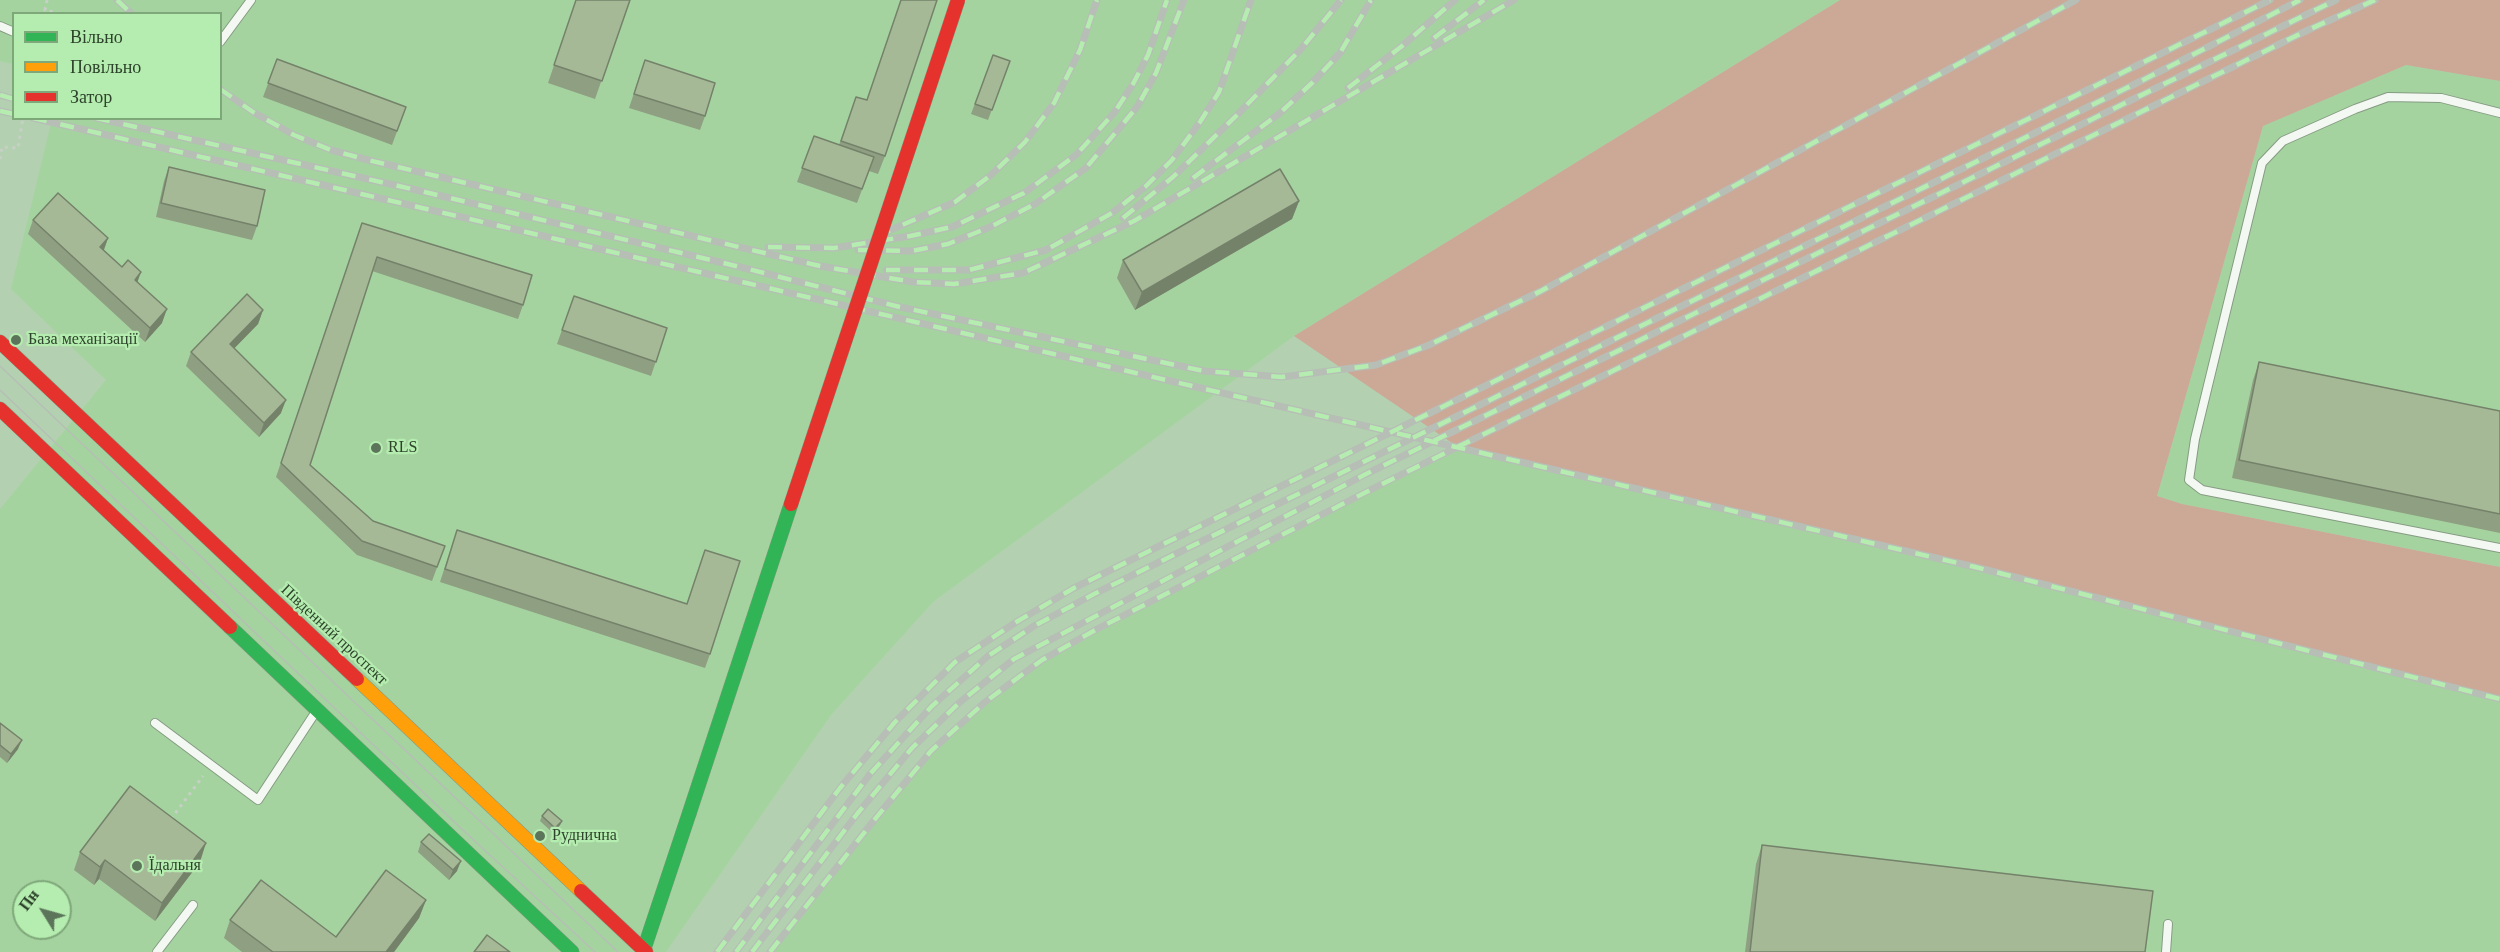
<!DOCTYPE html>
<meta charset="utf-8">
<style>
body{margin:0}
#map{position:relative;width:2500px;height:952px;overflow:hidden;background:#b3d1b0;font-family:"Times New Roman",serif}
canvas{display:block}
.legend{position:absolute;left:12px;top:12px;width:210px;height:108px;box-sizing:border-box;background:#b5ecaf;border:2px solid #7fa87a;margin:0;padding:8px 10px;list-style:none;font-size:18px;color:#2d432b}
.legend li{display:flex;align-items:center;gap:12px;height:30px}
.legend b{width:30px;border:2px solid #7fa87a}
.north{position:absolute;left:12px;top:880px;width:60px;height:60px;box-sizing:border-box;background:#b5ecaf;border:2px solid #7fa87a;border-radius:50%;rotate:307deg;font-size:16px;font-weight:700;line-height:24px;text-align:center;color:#2d432b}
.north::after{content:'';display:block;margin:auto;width:21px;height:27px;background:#5c755a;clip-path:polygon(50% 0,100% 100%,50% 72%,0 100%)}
</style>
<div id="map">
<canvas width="2500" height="952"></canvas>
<ul class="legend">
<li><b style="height:8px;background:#30b455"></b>Вільно</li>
<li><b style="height:8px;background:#ff9f0a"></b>Повільно</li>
<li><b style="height:8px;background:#e5322d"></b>Затор</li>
</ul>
<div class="north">Пн</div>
</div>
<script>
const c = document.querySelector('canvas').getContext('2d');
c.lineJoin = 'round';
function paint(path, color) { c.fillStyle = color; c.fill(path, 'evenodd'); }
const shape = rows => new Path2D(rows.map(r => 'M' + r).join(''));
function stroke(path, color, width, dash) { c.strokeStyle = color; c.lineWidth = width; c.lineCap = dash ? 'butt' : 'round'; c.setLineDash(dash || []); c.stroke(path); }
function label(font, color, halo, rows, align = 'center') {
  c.font = font + ' "Times New Roman",serif'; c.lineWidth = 4.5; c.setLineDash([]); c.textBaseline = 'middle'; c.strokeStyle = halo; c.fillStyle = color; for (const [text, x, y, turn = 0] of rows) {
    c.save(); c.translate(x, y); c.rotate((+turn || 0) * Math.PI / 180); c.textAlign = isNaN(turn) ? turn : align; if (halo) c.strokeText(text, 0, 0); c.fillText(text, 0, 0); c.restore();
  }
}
paint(shape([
 [0,0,1840,0,1294,336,933,602,831,715,666,952,0,952,0,509,106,380,11,289,52,119,220,118,220,14,14,14,13,64,0,61],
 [24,892,60,892,60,928,24,928],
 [2406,65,2500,81,2500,567,2182,504,2157,496,2263,125],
 [1458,447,1975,567,2500,699,2500,952,771,952,871,824,931,751,985,702,1042,660,1097,629]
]), '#a5d3a0');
paint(shape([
 [1840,0,2500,0,2500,81,2406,65,2263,126,2157,496,2182,504,2500,567,2500,699,1975,567,1458,447,1294,336]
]), '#cca897');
const lane = shape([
 [0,26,14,32],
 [220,42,251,0],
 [2500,113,2441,98,2388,97,2355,109,2283,141,2262,163,2195,439,2189,480,2202,490,2500,548],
 [155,723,258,800,315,713],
 [157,952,193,905],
 [2166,952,2168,924]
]);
const fast = shape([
 [230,627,572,952],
 [644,949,689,814]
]);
const slow = shape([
 [357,679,581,891]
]);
const jam = shape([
 [0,342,357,679],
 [0,409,230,627],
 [581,891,646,952]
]);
stroke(lane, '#859c82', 10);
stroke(fast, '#859c82', 15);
stroke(slow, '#859c82', 15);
stroke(jam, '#859c82', 15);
stroke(shape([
 [47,0,45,10,61,14],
 [0,159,2,147,18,148,23,118],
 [171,819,203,776]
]), '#c7d0c6', 3, [3, 4.5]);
stroke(lane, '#f4f8f3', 8);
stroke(fast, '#30b455', 14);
stroke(slow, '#ff9f0a', 14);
stroke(jam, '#e5322d', 14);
stroke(shape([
 [0,366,618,952],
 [0,390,466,833,595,952]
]), '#b6beb6', 1.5);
const rail = shape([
 [117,0,132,14],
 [1434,38,1484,0],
 [1348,88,1402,46,1455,0],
 [220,89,253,112,294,135,331,150,368,160,820,266,913,282,954,284,1023,273,1134,221,1514,0],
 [0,95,14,99],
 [0,111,14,114],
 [33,118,1975,567,2500,699],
 [96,118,412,189,736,266,900,307,1204,371,1282,377,1376,365,1429,345,1541,291,2076,0],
 [1193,178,1280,113,1313,82,1340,53,1371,0],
 [1123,218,1173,177,1237,115,1301,49,1341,0],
 [877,236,955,202,991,175,1025,142,1054,103,1080,50,1097,0],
 [768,247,834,248,910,236,952,227,1024,193,1076,155,1114,113,1133,84,1148,55,1167,0],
 [858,250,911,251,948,244,990,227,1035,204,1086,168,1137,107,1156,73,1184,0],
 [886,270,969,270,1046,250,1112,213,1145,187,1172,160,1200,122,1219,92,1251,0],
 [717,952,840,788,895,722,955,662,1018,621,1074,588,2270,0],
 [736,952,870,774,932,706,988,656,1034,626,1094,594,2147,78,2300,0],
 [752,952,857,814,912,748,960,702,1014,659,1364,475,2336,0],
 [770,952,871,824,931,751,985,702,1042,660,1097,629,1376,487,2308,30,2375,0]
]);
stroke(rail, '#b6beb6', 7);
stroke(rail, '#b5ecaf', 4.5, [14]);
const fastBridge = shape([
 [689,814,791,504]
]);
const jamBridge = shape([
 [791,504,958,0]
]);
stroke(fastBridge, '#859c82', 15, []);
stroke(jamBridge, '#859c82', 15, []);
stroke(fastBridge, '#30b455', 14);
stroke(jamBridge, '#e5322d', 14);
paint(shape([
 [576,0,630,0,595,99,548,83],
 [993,55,1010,61,988,120,971,114],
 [277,59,406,107,392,145,263,97],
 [645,60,705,116,700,130,629,108],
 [856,97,885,156,878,174,869,171,857,203,797,182,814,136,839,145],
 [169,167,257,226,252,240,156,217,164,181],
 [1299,201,1292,219,1135,310,1117,278,1123,260],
 [33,220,108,238,104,250,138,282,162,323,145,342,28,234],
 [362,223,523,305,518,319,372,271,310,465,373,521,445,546,432,581,357,555,276,477],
 [574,296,667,328,651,376,557,344],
 [263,310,258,324,234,348,281,413,259,437,186,366,191,352],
 [2259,362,2500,411,2500,533,2232,478,2253,380],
 [457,530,687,604,705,550,710,654,705,668,440,582],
 [0,723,18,749,7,763,0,757],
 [542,816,562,821,560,825,553,833,540,821],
 [421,842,457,871,449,880,418,852],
 [1762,845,2145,952,1745,952,1756,864],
 [80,852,200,862,155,921,99,879,94,885,74,870],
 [426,900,419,918,394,952,242,952,224,938,230,920,336,937]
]), '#8f9f82');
paint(shape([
 [1299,201,1292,219,1135,310,1142,292],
 [108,238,103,252,100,247],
 [141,272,136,286,135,280],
 [167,309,162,323,145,342,150,328],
 [263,310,258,324,225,358,230,344],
 [286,400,281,413,259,437,264,423],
 [22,740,18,749,7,763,11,754],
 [562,821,560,825,553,833,555,828],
 [206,843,200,862,155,921,162,903],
 [105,860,99,879,94,885,100,867],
 [461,861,457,871,449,880,453,870],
 [426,900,419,918,394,952,386,952]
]), '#74826a');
const building = shape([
 [576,0,630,0,602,81,554,65,576,0],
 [901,0,937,0,885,156,841,141,856,97,867,100,901,0],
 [993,55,1010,61,992,110,975,104,993,55],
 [277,59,406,107,397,131,268,83,277,59],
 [645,60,715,83,705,116,634,94,645,60],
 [814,136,874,157,862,189,802,168,814,136],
 [169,167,265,190,257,226,161,203,169,167],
 [1280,169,1299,201,1142,292,1123,260,1280,169],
 [58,193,108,238,100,247,122,267,128,260,141,272,135,280,167,309,150,328,33,220,58,193],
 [362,223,532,275,523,305,377,257,310,465,373,521,445,546,437,567,362,541,281,463,362,223],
 [247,294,263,310,230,344,286,400,264,423,191,352,247,294],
 [574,296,667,328,656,362,562,330,574,296],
 [2259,362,2500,411,2500,514,2239,460,2259,362],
 [457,530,687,604,705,550,740,561,710,654,445,569,457,530],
 [0,723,22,740,11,754,0,745,0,723],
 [130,786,206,843,162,903,105,860,100,867,80,852,130,786],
 [548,809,562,821,555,828,542,816,548,809],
 [429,834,461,861,453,870,421,842,429,834],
 [1762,845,2153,891,2145,952,1750,952,1762,845],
 [386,870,426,900,386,952,273,952,230,920,261,880,336,937,386,870],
 [487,935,510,952,474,952,487,935]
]);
paint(building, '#a6b997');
stroke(building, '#74826a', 1.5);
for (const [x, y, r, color] of [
 [16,340,6,"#5c755a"],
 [376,448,6,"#5c755a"],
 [540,836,6,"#5c755a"],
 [137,866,6,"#5c755a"]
]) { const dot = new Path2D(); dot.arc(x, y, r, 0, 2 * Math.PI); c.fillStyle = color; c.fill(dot); stroke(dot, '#b5ecaf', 2); }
label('16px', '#2d432b', '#b5ecaf', [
 ["База механізації",28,340],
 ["RLS",388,448],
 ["Руднична",552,836],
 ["Їдальня",149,866]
], 'left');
label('16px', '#2d432b', '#b5ecaf', [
 ["Південний проспект",334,635,43]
]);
</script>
